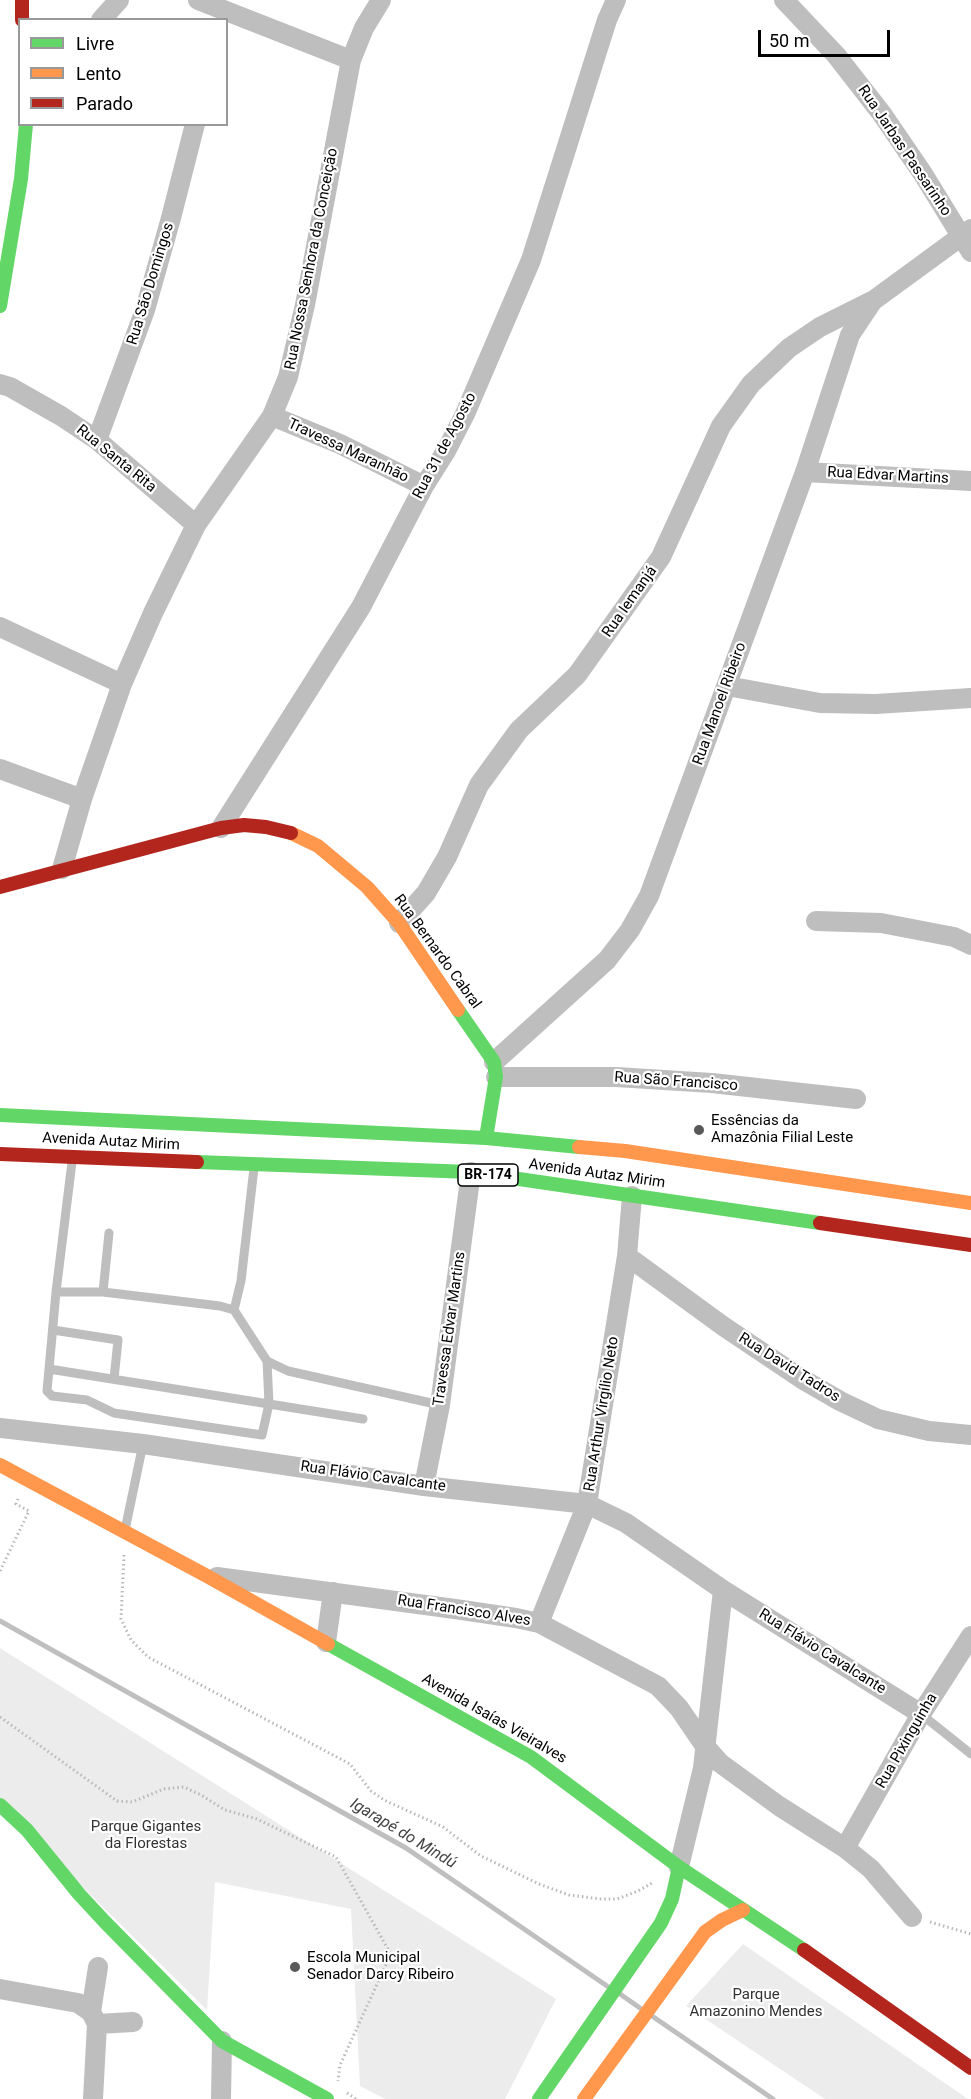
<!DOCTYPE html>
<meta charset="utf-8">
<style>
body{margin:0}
#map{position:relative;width:971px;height:2099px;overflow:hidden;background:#fff;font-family:Roboto,sans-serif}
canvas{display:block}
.legend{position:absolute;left:18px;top:18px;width:210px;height:108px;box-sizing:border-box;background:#fff;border:2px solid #999;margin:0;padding:8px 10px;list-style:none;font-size:18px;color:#000}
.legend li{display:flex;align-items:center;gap:12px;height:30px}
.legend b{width:30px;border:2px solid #999}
.scale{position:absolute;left:758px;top:30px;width:132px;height:27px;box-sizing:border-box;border:3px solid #000;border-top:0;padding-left:8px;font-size:18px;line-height:21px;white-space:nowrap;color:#000;-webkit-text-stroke:4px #fff;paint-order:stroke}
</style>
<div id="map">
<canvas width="971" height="2099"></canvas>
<ul class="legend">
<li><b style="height:8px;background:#63d668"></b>Livre</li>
<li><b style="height:8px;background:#ff974d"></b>Lento</li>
<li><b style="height:8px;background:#b3261e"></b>Parado</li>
</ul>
<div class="scale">50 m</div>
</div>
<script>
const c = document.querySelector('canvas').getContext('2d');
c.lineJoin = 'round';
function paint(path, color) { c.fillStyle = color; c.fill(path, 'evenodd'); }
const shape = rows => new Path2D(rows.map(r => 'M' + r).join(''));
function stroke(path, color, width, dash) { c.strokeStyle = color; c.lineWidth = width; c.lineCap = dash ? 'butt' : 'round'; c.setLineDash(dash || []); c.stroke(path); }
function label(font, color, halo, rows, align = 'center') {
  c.font = font + ' Roboto,sans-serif'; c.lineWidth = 4.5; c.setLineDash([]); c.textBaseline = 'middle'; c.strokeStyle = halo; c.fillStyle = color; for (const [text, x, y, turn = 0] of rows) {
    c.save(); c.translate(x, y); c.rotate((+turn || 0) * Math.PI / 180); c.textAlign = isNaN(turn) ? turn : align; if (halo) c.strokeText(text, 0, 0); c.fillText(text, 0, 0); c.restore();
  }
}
paint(shape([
 [0,1648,556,1999,505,2099,385,2099,360,2086,351,1909,215,1882,207,2010,0,1805],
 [743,1944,968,2099,825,2099,686,2006]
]), '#ececec');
stroke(shape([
 [0,1621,406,1848,607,1986],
 [620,1994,640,2008],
 [652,2016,773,2099]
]), '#bfbfbf', 5);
stroke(shape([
 [124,1555,121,1619,131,1640,148,1657,350,1764,371,1791,384,1800,443,1827,481,1856,539,1884,569,1895,601,1899,617,1899,638,1891,652,1883],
 [0,1571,29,1511,16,1504,18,1499],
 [0,1717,117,1801,132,1802,164,1789,184,1787,201,1795,225,1810,257,1819,336,1857,389,1951,390,1956,340,2065,338,2081],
 [930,1922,971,1934],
 [347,2093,356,2099]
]), '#b9b9b9', 3, [1.5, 3]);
stroke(shape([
 [56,1292,103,1292,109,1233],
 [103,1292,220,1306,234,1310,241,1281,254,1168],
 [234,1310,267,1361,288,1371,440,1405],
 [53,1330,118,1340,114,1379],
 [267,1361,269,1404,363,1419],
 [49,1369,269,1404,262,1435,114,1413,87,1400,52,1396,47,1391,56,1292,72,1162],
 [125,1530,143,1444],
 [921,1714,971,1754]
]), '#bebebe', 9);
stroke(shape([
 [198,0,351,60],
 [784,0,836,55,882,114,923,174,971,252],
 [101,20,119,0],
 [0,384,10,387,61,416,97,440,196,525],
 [272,416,340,444,424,486],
 [97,440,145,310,171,218,195,124],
 [805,472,971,481],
 [0,627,122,684],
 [727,686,820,703,876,704,971,698],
 [0,769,82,799],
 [221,828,361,607,424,486,446,451,465,414,531,260,607,20,616,0],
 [62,869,82,799,122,684,153,613,196,525,272,416,288,377,305,305,351,60,364,28,381,0],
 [816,921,881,923,954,937,971,945],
 [399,923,426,893,447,857,479,785,519,730,577,675,661,557,721,426,751,384,789,348,820,327,874,300,971,229],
 [494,1062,607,960,630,930,649,896,805,472,850,335,872,302],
 [496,1077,616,1077,712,1083,856,1099],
 [627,1256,723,1326,802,1379,840,1401,878,1419,929,1431,971,1435],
 [0,1428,143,1444,424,1486,587,1504,626,1523,723,1590,921,1714],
 [424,1486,440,1405,471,1172],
 [217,1577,455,1609,516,1618,539,1623,658,1686,679,1708,705,1746,720,1763,779,1806,845,1848,871,1869,912,1917],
 [539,1623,587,1504,627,1256,632,1196],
 [326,1642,333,1592],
 [845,1848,921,1714,971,1636],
 [679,1867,703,1768,723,1590],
 [0,1989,78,2003,91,2012,97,2024,93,2099],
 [91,2012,98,1967],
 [97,2024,133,2022],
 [221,2099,222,2041]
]), '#bebebe', 20);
stroke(shape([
 [0,306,21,179,26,124],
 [458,1010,494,1062,496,1077,486,1138],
 [0,1115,486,1138,579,1147],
 [197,1162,471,1172,820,1223],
 [328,1644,531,1757,679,1867,804,1950],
 [0,1805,27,1830,79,1894,104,1921,222,2041,327,2099],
 [539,2099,661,1923,672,1899,679,1867]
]), '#63d668', 14);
stroke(shape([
 [291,833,318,846,367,887,399,923,458,1010],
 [579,1147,625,1151,971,1203],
 [0,1465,207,1576,328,1644],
 [584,2099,705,1932,722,1920,743,1910]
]), '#ff974d', 14);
stroke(shape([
 [22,0,22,20],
 [0,887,221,828,244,825,266,827,291,833],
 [0,1154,197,1162],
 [820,1223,971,1245],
 [804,1950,971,2068]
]), '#b3261e', 14);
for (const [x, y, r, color] of [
 [699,1130,6,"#595959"],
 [295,1967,6,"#595959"]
]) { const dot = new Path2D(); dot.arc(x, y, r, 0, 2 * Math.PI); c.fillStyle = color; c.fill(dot); stroke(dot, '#fff', 2); }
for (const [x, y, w] of [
 [488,1175,60]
]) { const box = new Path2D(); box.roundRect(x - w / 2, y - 11, w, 22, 4.5); c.fillStyle = '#fff'; c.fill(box); stroke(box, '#000', 1.5); }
label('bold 14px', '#000', null, [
 ["BR-174",488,1175]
]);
label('15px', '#000', '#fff', [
 ["Rua Jarbas Passarinho",904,151,56],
 ["Rua Nossa Senhora da Conceição",312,259,-79],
 ["Rua São Domingos",151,284,-73],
 ["Rua 31 de Agosto",445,446,-62],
 ["Travessa Maranhão",348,451,25],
 ["Rua Santa Rita",116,459,39],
 ["Rua Edvar Martins",888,476,3],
 ["Rua Iemanjá",630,602,-55],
 ["Rua Manoel Ribeiro",720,704,-70],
 ["Rua Bernardo Cabral",437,952,54],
 ["Rua São Francisco",676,1082,4],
 ["Avenida Autaz Mirim",111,1142,3],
 ["Avenida Autaz Mirim",597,1174,8],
 ["Travessa Edvar Martins",450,1329,-82],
 ["Rua David Tadros",789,1368,32],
 ["Rua Arthur Virgílio Neto",602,1414,-81],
 ["Rua Flávio Cavalcante",373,1477,8],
 ["Rua Francisco Alves",464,1611,9],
 ["Rua Flávio Cavalcante",822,1652,32],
 ["Avenida Isaías Vieiralves",494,1719,30],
 ["Rua Pixinguinha",907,1741,-60]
]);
label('15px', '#000', '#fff', [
 ["Essências da",711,1121],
 ["Amazônia Filial Leste",711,1138],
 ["Escola Municipal",307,1958],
 ["Senador Darcy Ribeiro",307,1975]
], 'left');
label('15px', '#333', '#fff', [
 ["Parque Gigantes",146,1827],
 ["da Florestas",146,1844],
 ["Parque",756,1995],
 ["Amazonino Mendes",756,2012]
]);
label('italic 16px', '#444', '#fff', [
 ["Igarapé do Mindú",403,1834,31]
]);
</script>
